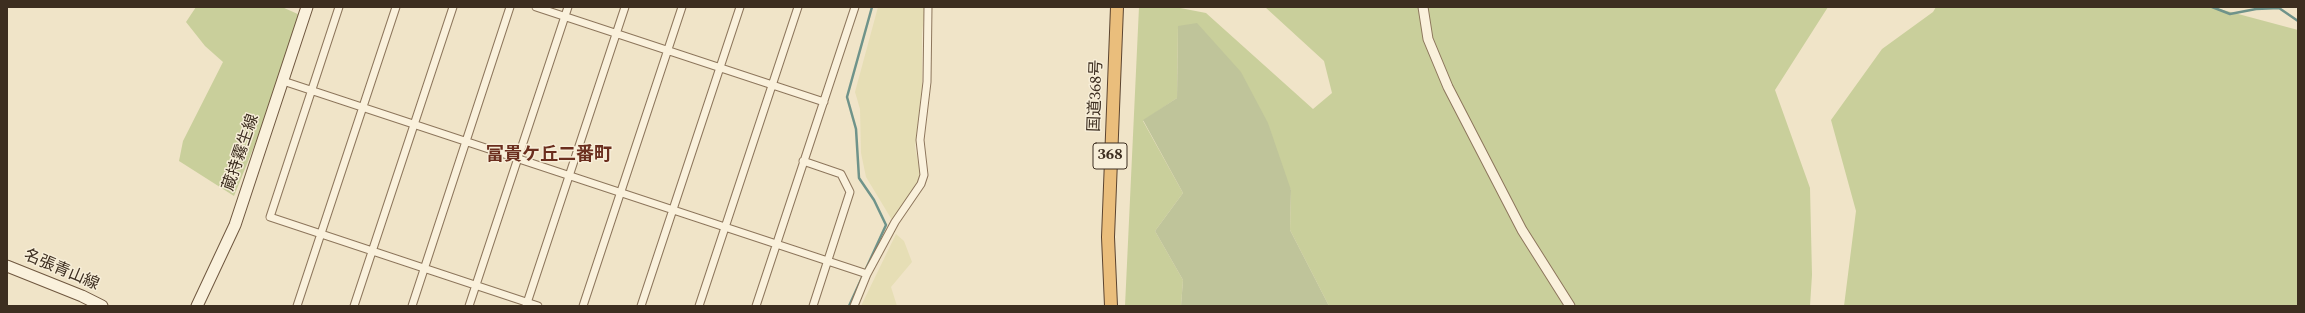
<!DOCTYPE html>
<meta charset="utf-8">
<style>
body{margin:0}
#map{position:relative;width:2305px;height:313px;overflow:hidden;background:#f0e4c8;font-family:Spectral,serif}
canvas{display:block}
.frame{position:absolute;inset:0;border:8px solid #3d2e20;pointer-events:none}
</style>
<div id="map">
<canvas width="2305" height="313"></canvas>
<div class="frame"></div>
</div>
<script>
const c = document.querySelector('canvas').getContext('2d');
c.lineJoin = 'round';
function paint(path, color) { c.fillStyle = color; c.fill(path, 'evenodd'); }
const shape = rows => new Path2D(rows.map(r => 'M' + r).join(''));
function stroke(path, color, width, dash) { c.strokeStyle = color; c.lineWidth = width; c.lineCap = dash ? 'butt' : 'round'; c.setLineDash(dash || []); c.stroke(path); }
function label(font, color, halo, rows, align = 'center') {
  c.font = font + ' Spectral,"Noto Sans JP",serif'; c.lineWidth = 3; c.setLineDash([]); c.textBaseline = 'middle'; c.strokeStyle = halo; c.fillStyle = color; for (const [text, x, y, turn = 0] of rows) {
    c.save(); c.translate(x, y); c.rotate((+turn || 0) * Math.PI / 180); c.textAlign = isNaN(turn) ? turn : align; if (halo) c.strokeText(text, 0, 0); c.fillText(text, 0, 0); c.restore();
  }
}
paint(shape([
 [878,7,925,7,922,34,922,87,915,147,920,172,919,185,892,220,866,177,861,153,860,109,855,92],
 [896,234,904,241,912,262,891,287,897,306,861,306]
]), '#e6deb5');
paint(shape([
 [196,7,282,7,300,15,272,102,234,196,179,161,183,141,223,62,205,46,186,22],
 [1139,7,1175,7,1206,13,1313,109,1332,93,1324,61,1265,7,1828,7,1775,90,1810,188,1812,275,1810,306,1329,306,1290,230,1291,190,1178,26,1177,98,1143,121,1183,193,1155,231,1183,280,1181,306,1125,306],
 [1936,7,2212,7,2298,30,2298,306,1844,306,1856,211,1831,120,1882,49,1933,12]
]), '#c9cf9b');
paint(shape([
 [1197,23,1241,72,1268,123,1291,190,1290,230,1329,306,1181,306,1183,280,1155,231,1183,193,1143,120,1177,98,1178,26]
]), '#bfc49a');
stroke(shape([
 [2212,7,2230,14,2256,9,2279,8,2298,21],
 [849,306,886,225,874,200,859,178,856,129,847,97,872,7]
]), '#6f938a', 2.5);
const minor = shape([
 [339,7,270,217,538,306],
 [536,7,824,102],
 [283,81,867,274],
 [803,161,841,174,850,192,813,306],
 [297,306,396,7],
 [354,306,453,7],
 [412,306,510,7],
 [469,306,568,7],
 [526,306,625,7],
 [583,306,682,7],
 [641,306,740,7],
 [699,306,798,7],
 [756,306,855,7],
 [854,306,867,274,895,222,921,184,924,175,920,140,927,82,928,7]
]);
const tertiary = shape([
 [1423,7,1428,39,1448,87,1522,230,1570,306]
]);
const secondary = shape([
 [7,266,82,296,102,306],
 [197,306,235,225,307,7]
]);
const trunk = shape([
 [1111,306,1108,237,1117,7]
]);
stroke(minor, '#8d765c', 9);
stroke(tertiary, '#8d765c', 11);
stroke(secondary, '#6f573f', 13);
stroke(trunk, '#5b4430', 14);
stroke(minor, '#faf1dc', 7);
stroke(tertiary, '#faf1dc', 9);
stroke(secondary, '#faf1dc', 11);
stroke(trunk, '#eabe7c', 12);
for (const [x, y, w] of [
 [1110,156,34]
]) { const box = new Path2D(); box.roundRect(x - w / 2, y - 13, w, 26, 3); c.fillStyle = '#f7eed8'; c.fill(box); stroke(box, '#3d2e20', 1); }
label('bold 15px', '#3d2e20', null, [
 ["368",1110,156]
]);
label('16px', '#3d2e20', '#f7eed8', [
 ["国道368号",1097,96,-88],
 ["蔵持霧生線",242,153,-71],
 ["名張青山線",61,271,23]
]);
label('bold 18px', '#6b2e1e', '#f7eed8', [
 ["富貴ケ丘二番町",549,156]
]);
</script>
